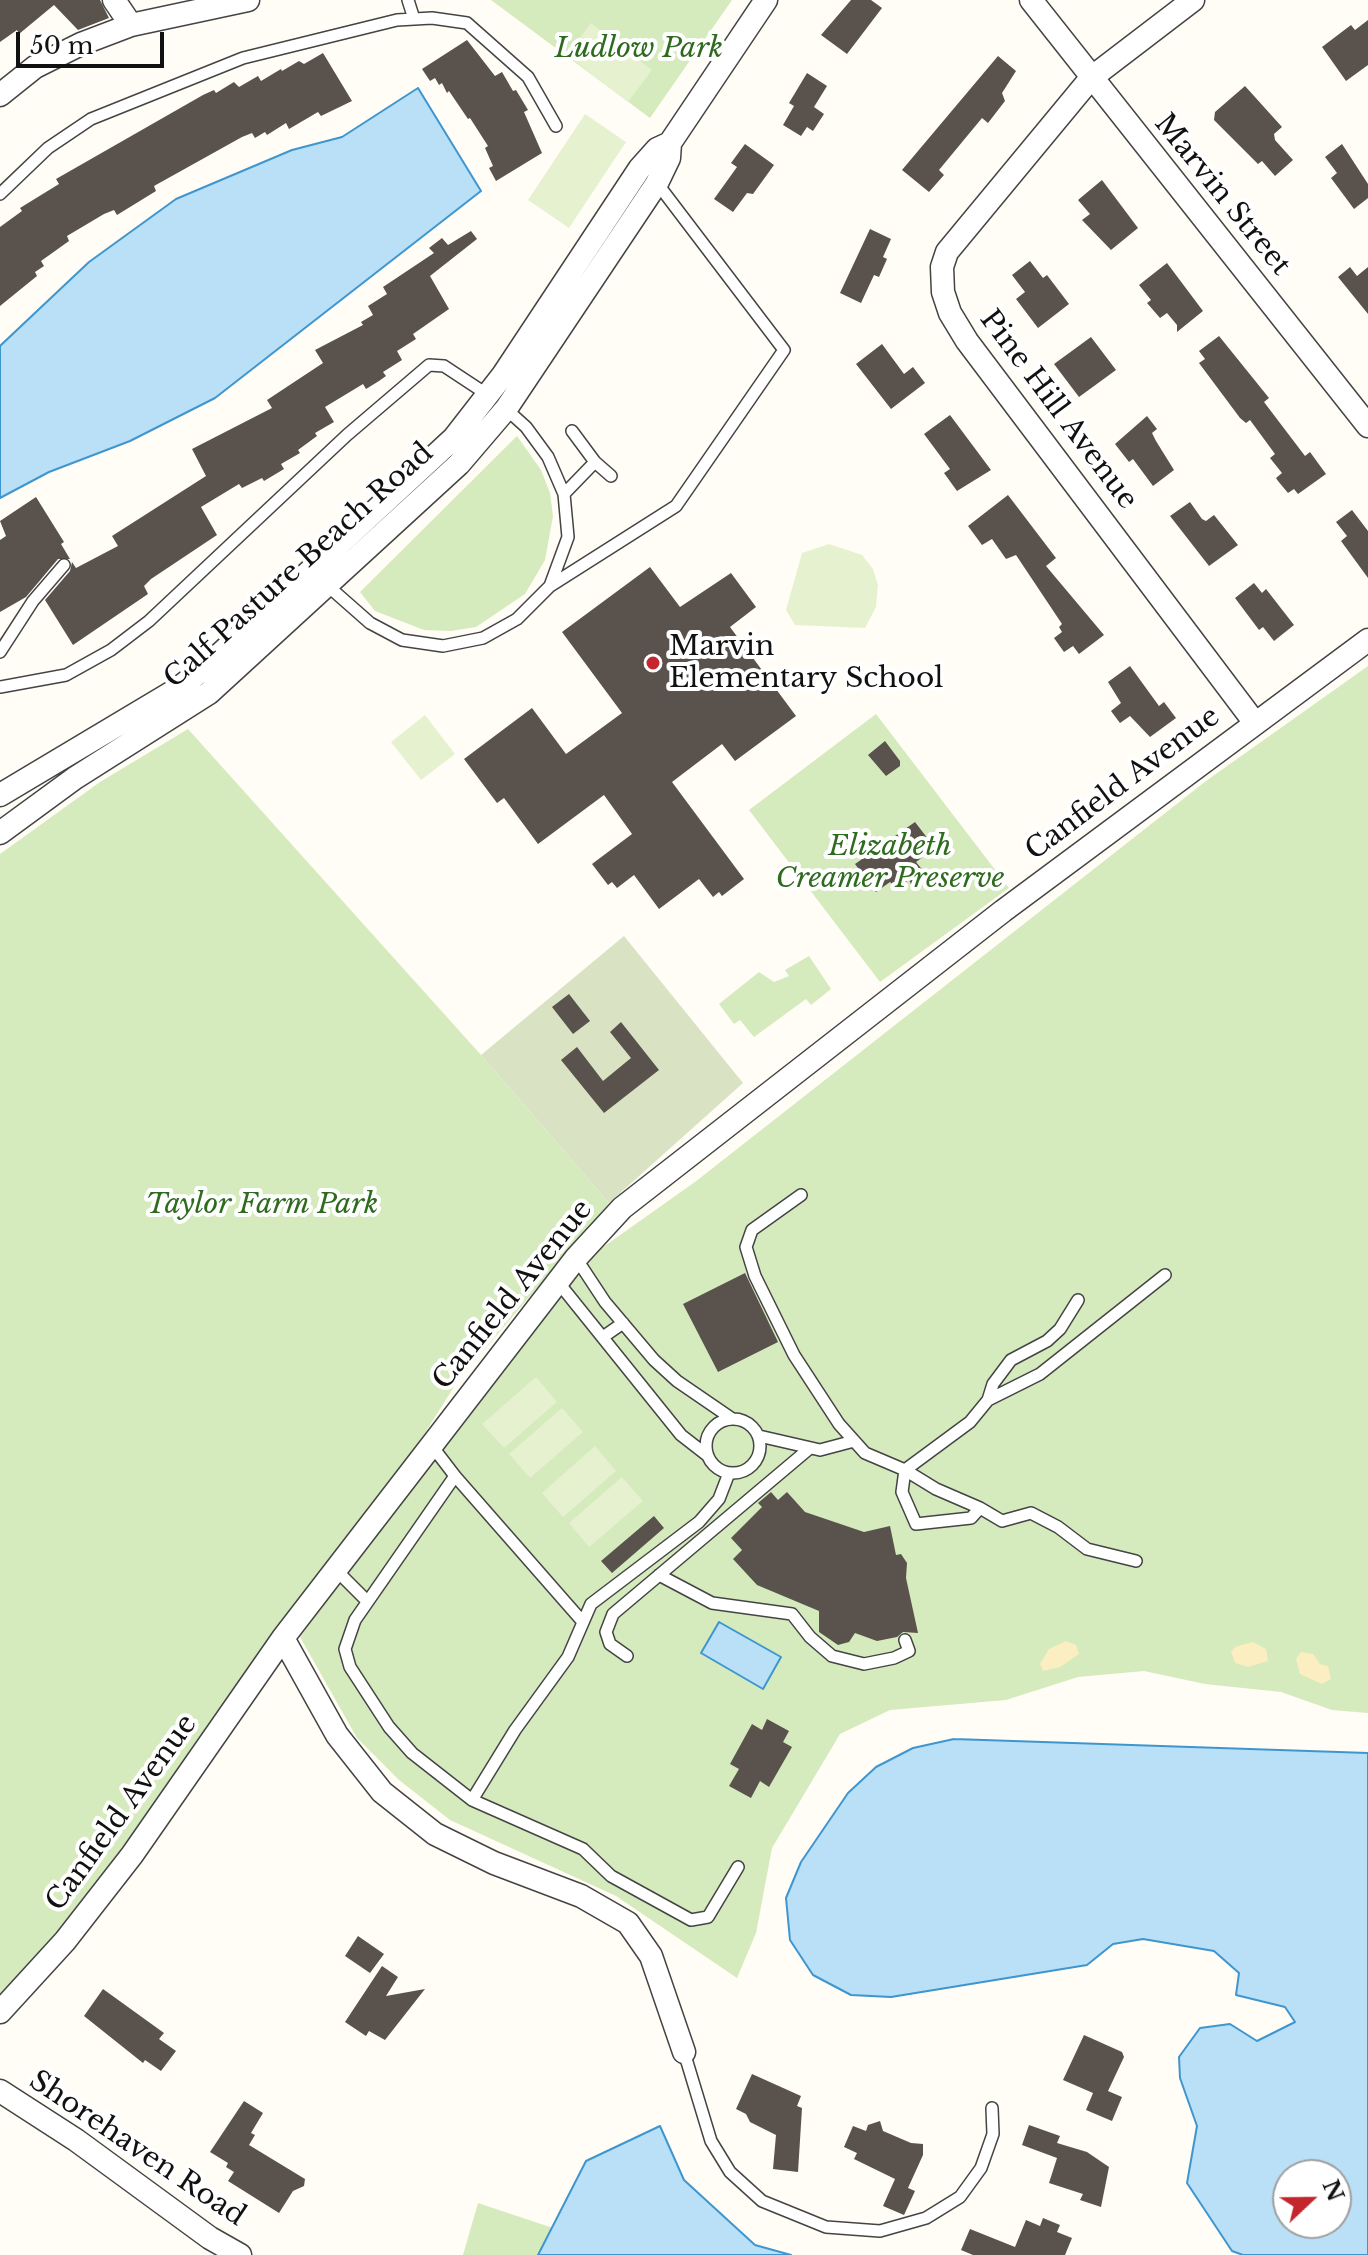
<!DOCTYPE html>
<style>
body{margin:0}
#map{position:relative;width:1368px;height:2255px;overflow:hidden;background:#fffdf5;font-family:"Libre Baskerville",serif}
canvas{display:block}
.north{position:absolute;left:1272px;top:2159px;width:80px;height:80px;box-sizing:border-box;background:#fff;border:2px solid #a0a0a0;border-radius:50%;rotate:68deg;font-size:22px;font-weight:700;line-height:32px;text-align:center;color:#111}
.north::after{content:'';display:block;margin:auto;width:28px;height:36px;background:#c4262e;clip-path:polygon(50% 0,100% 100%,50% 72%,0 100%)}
.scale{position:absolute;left:16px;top:32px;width:148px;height:36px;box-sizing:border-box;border:4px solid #111;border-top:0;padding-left:10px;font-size:24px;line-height:28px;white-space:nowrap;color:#111;-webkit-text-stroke:6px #fff;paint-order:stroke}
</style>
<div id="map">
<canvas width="1368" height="2255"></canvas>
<div class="north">N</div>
<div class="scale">50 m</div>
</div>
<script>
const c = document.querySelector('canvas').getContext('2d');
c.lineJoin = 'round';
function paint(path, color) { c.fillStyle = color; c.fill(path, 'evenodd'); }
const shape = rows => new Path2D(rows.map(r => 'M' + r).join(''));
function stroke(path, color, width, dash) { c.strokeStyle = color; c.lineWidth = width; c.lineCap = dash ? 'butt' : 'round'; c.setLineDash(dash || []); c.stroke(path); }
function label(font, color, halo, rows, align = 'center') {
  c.font = font + ' "Libre Baskerville",serif'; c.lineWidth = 8; c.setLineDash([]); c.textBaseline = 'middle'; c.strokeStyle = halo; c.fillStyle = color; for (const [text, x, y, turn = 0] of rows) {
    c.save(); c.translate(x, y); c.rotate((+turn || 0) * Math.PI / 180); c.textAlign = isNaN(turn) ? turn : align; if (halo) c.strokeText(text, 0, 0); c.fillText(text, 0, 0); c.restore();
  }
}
paint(shape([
 [491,0,732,0,650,118],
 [517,436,541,470,550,493,553,516,545,560,525,594,476,627,451,631,424,630,375,611,360,592],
 [1368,666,1368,1713,1332,1710,1281,1692,1205,1684,1144,1671,1078,1677,1006,1700,890,1710,840,1734,772,1848,756,1933,737,1978,616,1896,450,1820,399,1780,357,1738,300,1637,483,1385,582,1262,695,1182,1206,781],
 [876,714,1009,888,880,982,749,810],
 [188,729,481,1055,609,1203,457,1382,372,1517,108,1872,0,2004,0,854,100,782],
 [809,956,831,989,811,1005,806,999,754,1037,740,1020,734,1024,719,1004,759,972,774,982,789,976,785,970],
 [478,2203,634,2255,463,2255]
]), '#d5ebbd');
paint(shape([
 [1066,1641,1076,1645,1079,1654,1060,1667,1043,1671,1040,1664,1049,1649],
 [1253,1642,1266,1649,1268,1661,1248,1667,1235,1663,1231,1652,1235,1647],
 [1301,1652,1313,1654,1320,1664,1328,1666,1331,1679,1322,1684,1300,1674,1296,1659]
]), '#fbeec1');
paint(shape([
 [624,936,743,1083,609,1203,481,1055]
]), '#d9e3c4');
paint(shape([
 [591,23,652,70,628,102,567,55],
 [585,114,626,142,569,228,528,200],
 [829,544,862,555,873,569,878,585,876,607,865,628,795,625,786,610,802,553],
 [425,715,455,754,421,780,391,742],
 [536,1377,557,1402,504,1448,482,1424],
 [562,1408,583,1432,530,1478,509,1454],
 [595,1446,616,1471,563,1517,542,1493],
 [622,1477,643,1501,589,1547,569,1523]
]), '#e6f2cf');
const water = shape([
 [418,88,481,191,215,398,130,441,49,472,0,498,0,346,89,262,176,199,292,150,342,137,418,88],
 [719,1622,781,1657,763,1689,701,1653,719,1622],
 [954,1739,1368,1753,1368,2255,1243,2255,1232,2251,1187,2183,1197,2126,1180,2078,1179,2057,1200,2028,1230,2024,1257,2041,1295,2022,1285,2007,1236,1995,1239,1973,1214,1951,1143,1939,1113,1944,1087,1965,891,1997,851,1995,813,1975,790,1940,786,1898,801,1862,848,1793,876,1767,913,1748,954,1739],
 [1288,2175,1336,2175,1336,2223,1288,2223,1288,2175],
 [660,2126,684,2180,755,2245,791,2255,538,2255,586,2161,660,2126]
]);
paint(water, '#b9e0f7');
stroke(water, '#3f96cf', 2);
paint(shape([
 [0,0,100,0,109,18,78,30,54,5,19,34,17,30,0,42],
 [851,0,871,0,882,8,847,54,821,35],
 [1368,20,1368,65,1346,81,1322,47,1351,25,1355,30],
 [467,40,495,76,502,72,513,91,516,90,528,110,524,112,542,153,496,181,489,168,493,166,485,148,488,146,470,118,468,119,449,91,447,93,442,83,439,85,435,78,430,81,422,69],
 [323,53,352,101,321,116,318,112,289,129,286,123,267,135,265,132,255,138,252,133,242,137,154,186,156,191,117,215,114,210,104,214,67,236,69,241,41,261,44,266,35,272,37,276,0,306,0,227,22,211,20,208,59,184,56,179,203,95,214,90,216,93,234,82,239,87,258,76,261,81,281,69,282,71,299,61,304,64],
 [998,56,1016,71,1002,93,1005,101,988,123,982,118,939,170,944,175,929,192,902,170],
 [807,73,827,86,814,107,824,114,813,131,807,127,801,136,783,125,794,106,789,103],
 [1245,86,1282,127,1274,134,1275,140,1293,160,1275,176,1262,161,1258,164,1214,120,1215,112],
 [745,144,774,165,753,194,747,193,733,212,714,199,737,167,731,163],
 [1342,144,1368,184,1368,198,1354,209,1331,178,1337,173,1325,157],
 [1102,180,1138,228,1111,250,1082,220,1090,214,1078,200],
 [870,229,891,239,883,257,887,259,879,277,874,275,861,303,840,293],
 [471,231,477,239,430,276,449,309,413,334,416,339,397,351,402,360,383,372,386,376,379,381,366,389,363,384,325,407,334,422,315,433,317,436,298,450,300,453,281,464,284,469,264,481,262,478,242,488,239,484,201,507,217,535,151,579,144,586,148,594,73,645,45,600,70,571,72,562,76,568,118,546,112,536,206,476,192,449,272,408,267,400,323,363,315,350,363,325,361,322,373,315,368,306,387,294,383,287,434,253,429,248,442,238,448,245],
 [1030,261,1043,278,1047,275,1069,304,1038,328,1016,299,1025,292,1012,275],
 [1167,263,1203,311,1177,332,1177,325,1167,313,1160,318,1147,303,1151,300,1139,285],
 [1350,267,1357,276,1368,267,1368,314,1338,277],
 [1219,336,1269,398,1264,402,1305,456,1310,452,1326,474,1298,494,1294,489,1288,493,1278,481,1276,478,1282,473,1270,458,1275,454,1250,420,1246,423,1240,418,1199,363,1205,359,1199,351],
 [1091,337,1116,370,1079,397,1054,364],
 [882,344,904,374,913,367,925,383,891,409,856,364],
 [950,415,991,470,957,491,944,473,950,469,924,434],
 [1147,416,1157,429,1152,433,1156,441,1174,470,1153,486,1133,459,1129,462,1115,444],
 [1008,495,1056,558,1046,566,1104,635,1079,654,1073,646,1064,652,1054,638,1062,632,1059,627,1062,624,1016,555,1006,559,992,539,982,545,968,526],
 [36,497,64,542,61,544,70,559,58,559,26,597,0,612,0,540,6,536,0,521],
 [1190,502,1202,519,1206,521,1214,515,1238,545,1209,566,1170,516],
 [1352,510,1368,531,1368,578,1341,541,1347,536,1336,522],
 [650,567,680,607,731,573,756,607,730,627,796,716,735,761,722,744,672,782,744,879,722,896,719,892,713,897,699,879,659,909,634,875,617,888,612,882,608,885,592,864,632,834,604,795,538,844,504,798,497,803,464,759,532,708,566,754,622,713,562,632],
 [1254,583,1262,593,1266,589,1294,625,1274,641,1263,627,1259,630,1235,598],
 [1130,666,1159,706,1164,702,1176,718,1150,737,1130,716,1120,723,1111,711,1121,703,1108,682],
 [885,741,900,761,900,766,886,776,868,755],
 [915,822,935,848,916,862,925,873,911,884,909,880,897,889,890,882,876,892,855,864],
 [569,994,590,1021,573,1034,552,1007],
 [621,1022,659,1070,604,1113,561,1060,577,1047,603,1081,631,1058,610,1032],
 [745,1273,778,1342,718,1372,683,1304],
 [771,1492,778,1500,787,1492,805,1512,864,1532,890,1526,896,1555,901,1554,907,1563,906,1578,918,1633,903,1632,897,1637,877,1641,855,1633,849,1642,838,1645,819,1632,819,1611,757,1585,733,1559,742,1550,731,1538,762,1507,758,1503],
 [654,1516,664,1528,612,1573,601,1561],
 [767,1719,789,1731,783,1742,792,1747,769,1787,760,1781,751,1798,729,1786,739,1769,730,1764,752,1724,762,1730],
 [358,1936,384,1954,370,1973,345,1956],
 [382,1966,398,1977,386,1996,425,1989,385,2040,369,2031,366,2036,345,2022],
 [103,1989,164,2033,159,2039,176,2051,161,2071,145,2060,143,2063,84,2016],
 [1084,2035,1122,2052,1124,2057,1108,2091,1122,2097,1112,2121,1086,2110,1093,2093,1063,2080],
 [752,2074,801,2096,797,2106,802,2108,798,2172,773,2169,776,2135,750,2122,746,2114,736,2109],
 [244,2101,263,2113,251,2133,255,2135,249,2145,305,2179,304,2186,293,2191,279,2213,228,2181,234,2172,226,2167,228,2163,210,2152],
 [880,2121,883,2131,911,2143,923,2144,923,2155,908,2188,915,2191,904,2215,883,2206,895,2179,854,2159,857,2153,844,2147,853,2126,866,2131,868,2125],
 [1029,2125,1060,2136,1057,2143,1087,2152,1109,2167,1101,2207,1080,2200,1083,2194,1049,2183,1057,2158,1022,2145],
 [1043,2218,1060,2225,1057,2232,1072,2238,1065,2255,973,2255,961,2250,970,2229,1015,2247,1026,2220,1040,2226]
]), '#5a524d');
const lane = shape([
 [408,0,414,19],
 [0,194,48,148,91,119,243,58,397,20,432,18,467,23,528,77,556,126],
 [572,431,595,462],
 [564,494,595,462,611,476],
 [328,586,370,623,402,640,443,646,483,638,517,619,550,586,568,537,564,494,548,457,526,427,506,409],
 [550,586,676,506,784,350,657,183],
 [0,652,33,601,64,565],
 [0,687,66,675,111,650,149,621,347,435,429,365,444,366,488,395],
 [801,1195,752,1230,746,1247,755,1276,794,1355,839,1424,865,1453,905,1470,970,1422,988,1400,993,1384,1011,1360,1047,1341,1060,1329,1078,1300],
 [576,1258,605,1302,654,1360,677,1381,731,1418],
 [558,1282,681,1435,708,1456],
 [603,1337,623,1323],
 [988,1400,1040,1374,1165,1275],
 '706 1446a27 27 0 1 1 54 0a27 27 0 1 1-54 0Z',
 [759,1436,820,1450,854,1441],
 [432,1446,455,1476,355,1620,345,1649,350,1667,389,1727,412,1753,472,1800,583,1849,611,1876,691,1920,708,1917,738,1867],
 [905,1470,936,1489,980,1508,971,1518,916,1524,902,1492,905,1470],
 [455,1476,582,1621],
 [980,1508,1002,1521,1031,1513,1058,1527,1087,1549,1136,1561],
 [336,1570,367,1601],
 [659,1575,712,1603,792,1614,810,1637,832,1656,864,1664,894,1658,909,1651,905,1640],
 [627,1656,610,1644,606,1632,613,1614,810,1448],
 [472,1800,515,1730,568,1657,591,1604,699,1522,719,1499,729,1473],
 [684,2052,711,2141,730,2172,762,2201,826,2227,880,2231,926,2218,960,2197,981,2168,993,2134,992,2108]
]);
const street = shape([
 [114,0,131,25],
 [1031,0,1368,426],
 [1193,0,1091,78,947,252,942,267,943,292,950,313,967,341,1255,723],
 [0,95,35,67,81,44,131,25,248,0],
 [0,795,176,690,205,668,454,438,503,375,640,168,657,149,670,143,766,0],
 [0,833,75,778,209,693,459,464,506,409,657,183,669,158,670,143],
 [283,1638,337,1735,382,1792,435,1834,494,1863,581,1896,628,1923,651,1956,684,2052],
 [0,2012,65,1941,132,1855,283,1638,576,1258,622,1208,1003,911,1368,640],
 [0,2091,76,2140,210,2238,240,2255]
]);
stroke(lane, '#444', 14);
stroke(street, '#444', 25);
stroke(lane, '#fff', 11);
stroke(street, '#fff', 22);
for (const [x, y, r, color] of [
 [653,663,8,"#c4262e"]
]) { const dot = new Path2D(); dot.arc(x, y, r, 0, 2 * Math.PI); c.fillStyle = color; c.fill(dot); stroke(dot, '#fff', 3); }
label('italic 28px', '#2f6b1f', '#fff', [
 ["Ludlow Park",639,49],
 ["Elizabeth",890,847],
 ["Creamer Preserve",890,879],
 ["Taylor Farm Park",262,1205]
]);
label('28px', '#111', '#fff', [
 ["Marvin Street",1222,195,51],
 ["Pine Hill Avenue",1058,410,53],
 ["Calf Pasture Beach Road",299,566,-42],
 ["Canfield Avenue",1123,784,-37],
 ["Canfield Avenue",513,1295,-51],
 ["Canfield Avenue",122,1813,-54],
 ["Shorehaven Road",137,2149,34]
]);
label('28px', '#111', '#fff', [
 ["Marvin",669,647],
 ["Elementary School",669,679]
], 'left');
</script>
